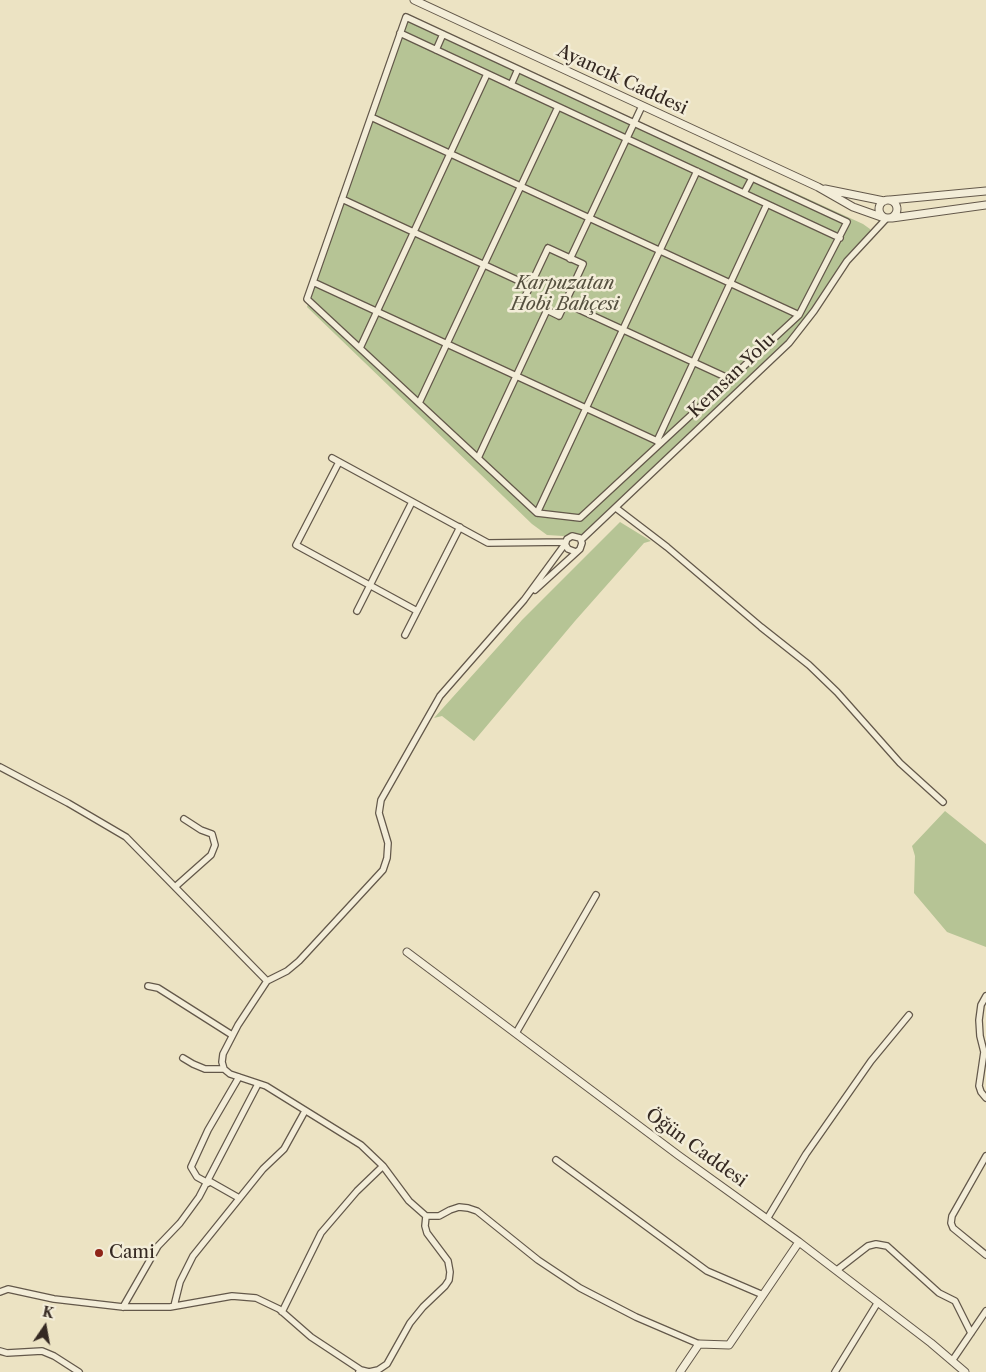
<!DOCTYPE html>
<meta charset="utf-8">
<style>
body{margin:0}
#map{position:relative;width:986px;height:1372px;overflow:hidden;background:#ece3c3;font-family:"Libre Caslon Text",serif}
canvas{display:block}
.north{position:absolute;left:20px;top:1302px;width:50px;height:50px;-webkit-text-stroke:4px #f3edd8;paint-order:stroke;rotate:12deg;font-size:14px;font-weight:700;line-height:20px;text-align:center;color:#352922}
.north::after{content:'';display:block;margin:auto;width:18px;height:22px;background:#352922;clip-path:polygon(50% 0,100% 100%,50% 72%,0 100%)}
</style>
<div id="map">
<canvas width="986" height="1372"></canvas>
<div class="north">K</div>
</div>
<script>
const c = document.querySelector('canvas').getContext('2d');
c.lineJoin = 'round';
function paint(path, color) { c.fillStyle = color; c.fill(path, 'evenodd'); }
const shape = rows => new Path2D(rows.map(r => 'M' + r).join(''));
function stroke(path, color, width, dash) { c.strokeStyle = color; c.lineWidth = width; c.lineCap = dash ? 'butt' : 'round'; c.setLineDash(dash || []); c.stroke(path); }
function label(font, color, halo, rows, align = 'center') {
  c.font = font + ' "Libre Caslon Text",serif'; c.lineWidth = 5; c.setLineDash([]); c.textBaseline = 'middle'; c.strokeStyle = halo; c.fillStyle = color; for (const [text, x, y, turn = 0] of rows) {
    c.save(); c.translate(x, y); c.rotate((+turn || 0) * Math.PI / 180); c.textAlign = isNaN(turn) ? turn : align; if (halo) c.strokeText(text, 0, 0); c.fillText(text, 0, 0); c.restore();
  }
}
paint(shape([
 [409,16,863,224,870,229,872,233,873,239,847,258,811,321,596,524,581,535,563,536,547,535,532,524,307,307],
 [620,522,651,541,644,543,575,621,474,741,442,716,434,718,522,620],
 [945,811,986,844,986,947,947,932,914,893,915,856,912,846]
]), '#b6c495');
const minor = shape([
 [406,17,847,222,799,315,580,518,537,513,307,299,406,17],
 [400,33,840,238],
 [436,50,443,34],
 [511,85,518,69],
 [371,117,799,315],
 [744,193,752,178],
 [342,199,530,286],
 [548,248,583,264,559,316,524,299,548,248],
 [570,259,642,106],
 [313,282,657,441,659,444],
 [565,303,730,379],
 [360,348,487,74],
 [419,403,558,107],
 [657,441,767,204],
 [332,458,488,543,566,542],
 [478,458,547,310],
 [339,462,296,545,417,611],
 [616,508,667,547,761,627,809,665,837,692,900,763,943,802],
 [537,513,697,171],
 [581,540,789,343,814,311,847,261,886,219],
 [565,544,524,600,440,696,381,800,379,813,388,843,387,858,383,870,299,961,287,971,267,981,238,1025,223,1054,222,1062,224,1069,230,1074,266,1086,361,1145,383,1166,409,1201,426,1216,439,1216,450,1210,459,1207,468,1208,477,1211,538,1260,580,1288,636,1317,699,1344],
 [535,590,580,549,582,543,580,538,572,536,567,539,565,544,568,549,576,552],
 [357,611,412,502],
 [405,635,460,527],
 [0,767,68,803,126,837,267,981],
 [175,887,211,855,215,845,212,834,201,830,184,819],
 [148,986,158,988,232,1035],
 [986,996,981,1005,979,1020,980,1036,984,1052,979,1086,981,1092,986,1098],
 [516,1033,596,895],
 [183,1058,193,1064,205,1069,224,1069],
 [986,1156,952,1216,951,1223,953,1228,986,1255],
 [556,1160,707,1271,763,1295],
 [209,1181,239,1198],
 [208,1183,197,1177,191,1167,208,1130,239,1077],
 [767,1219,806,1154,871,1061,909,1015],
 [837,1270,868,1246,876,1244,887,1246,939,1293,955,1301,971,1333],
 [0,1292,8,1289,54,1299,123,1307,170,1307,232,1296,256,1298,279,1309,311,1337,361,1370],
 [174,1306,180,1282,193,1256,263,1169,284,1149,305,1111],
 [123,1307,158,1246,180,1223,199,1197,258,1084],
 [282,1312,321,1233,357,1191,383,1166],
 [0,1351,7,1353,42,1351,54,1356,79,1372],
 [952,1361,986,1311],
 [359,1372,361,1370,369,1372,378,1370,387,1364,410,1323,423,1307,445,1286,449,1280,450,1272,448,1261,427,1233,425,1226,426,1216],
 [835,1372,878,1302]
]);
const tertiary = shape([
 [414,0,818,187,853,207,884,218],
 [825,189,884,201],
 '879 209a9 9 0 1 1 18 0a9 9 0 1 1-18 0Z',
 [890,200,986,191],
 [892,218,986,205],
 [407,952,678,1155,799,1242,931,1343,965,1372],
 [680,1372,699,1344,729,1345,799,1242]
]);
stroke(minor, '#63584a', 8);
stroke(tertiary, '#63584a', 9);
stroke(minor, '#f3edd8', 5.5);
stroke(tertiary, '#f3edd8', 7);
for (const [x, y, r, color] of [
 [99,1253,5,"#8f2418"]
]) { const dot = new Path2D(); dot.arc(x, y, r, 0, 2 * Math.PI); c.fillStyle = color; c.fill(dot); stroke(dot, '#f3edd8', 2); }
label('18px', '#352922', '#f3edd8', [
 ["Ayancık Caddesi",622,80,25],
 ["Kemsan Yolu",732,376,-44],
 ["Öğün Caddesi",696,1148,36]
]);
label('italic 18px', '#55503f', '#f3edd8', [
 ["Karpuzatan",565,284],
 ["Hobi Bahçesi",565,305]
]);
label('18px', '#352922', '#f3edd8', [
 ["Cami",109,1253]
], 'left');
</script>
